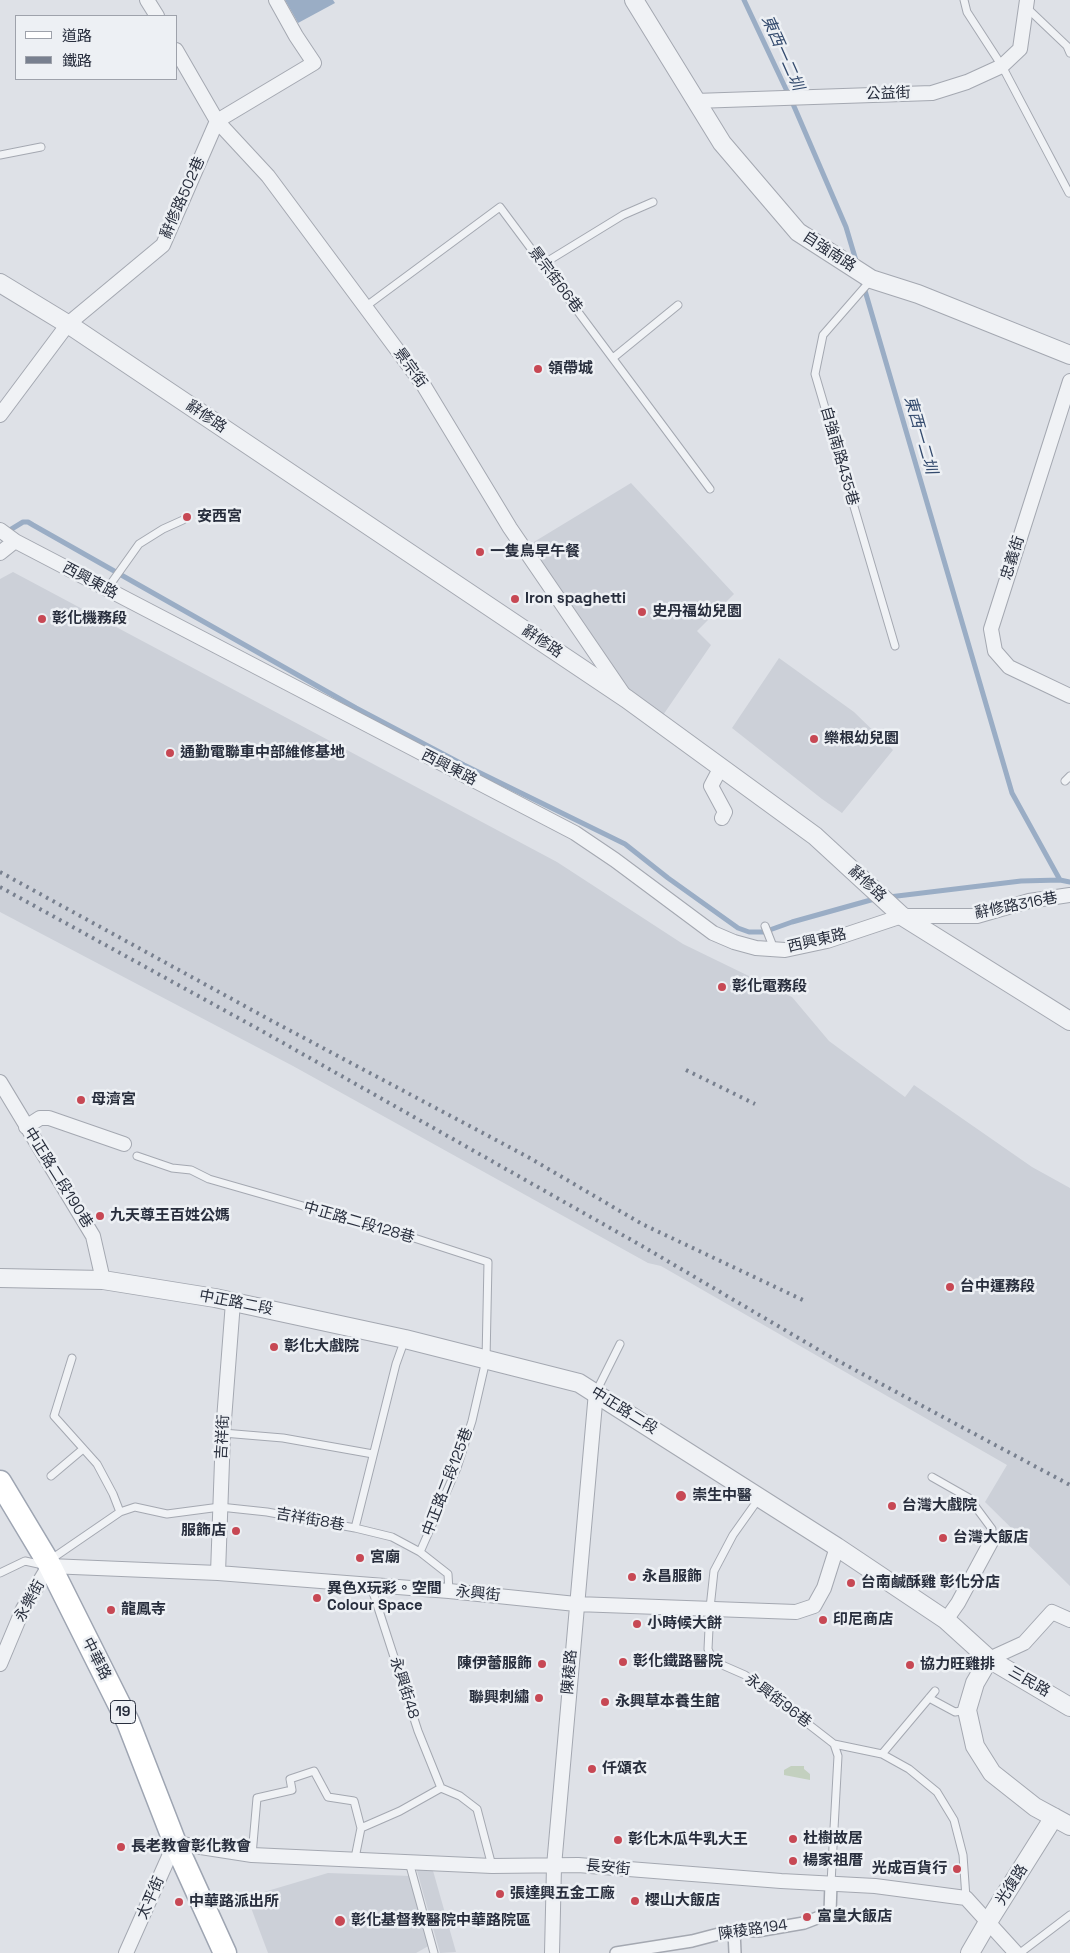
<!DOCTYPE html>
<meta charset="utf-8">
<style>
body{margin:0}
#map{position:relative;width:1070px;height:1953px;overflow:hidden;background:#dee1e7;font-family:"Space Grotesk","Noto Sans TC",sans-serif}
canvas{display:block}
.legend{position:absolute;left:15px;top:15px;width:162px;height:65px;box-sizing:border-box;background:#edf0f4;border:1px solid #9ea2ab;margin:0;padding:6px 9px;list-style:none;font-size:15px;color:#282e3d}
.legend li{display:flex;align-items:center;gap:10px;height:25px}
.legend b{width:25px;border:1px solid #9ea2ab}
</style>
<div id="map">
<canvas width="1070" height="1953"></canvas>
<ul class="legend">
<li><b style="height:6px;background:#fff"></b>道路</li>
<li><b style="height:6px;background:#78808f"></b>鐵路</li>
</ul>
</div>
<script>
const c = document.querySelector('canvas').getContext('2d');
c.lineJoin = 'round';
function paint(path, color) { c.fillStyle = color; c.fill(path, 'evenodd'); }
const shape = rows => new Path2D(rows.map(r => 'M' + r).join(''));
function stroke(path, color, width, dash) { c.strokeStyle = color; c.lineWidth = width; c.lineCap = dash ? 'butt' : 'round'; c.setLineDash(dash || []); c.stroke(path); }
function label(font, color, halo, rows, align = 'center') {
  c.font = font + ' "Space Grotesk","Noto Sans TC",sans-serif'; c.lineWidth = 5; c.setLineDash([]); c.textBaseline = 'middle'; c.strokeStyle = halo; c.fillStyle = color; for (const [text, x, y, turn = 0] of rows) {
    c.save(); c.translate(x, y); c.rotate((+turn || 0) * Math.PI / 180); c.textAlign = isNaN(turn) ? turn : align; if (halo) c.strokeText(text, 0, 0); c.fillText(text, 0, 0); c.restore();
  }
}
paint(shape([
 [631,483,734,594,697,631,711,645,659,721,624,689,524,548],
 [13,572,557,862,683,944,792,997,829,1041,905,1097,914,1085,1032,1167,1070,1188,1070,1586,985,1502,1007,1465,661,1266,648,1263,293,1066,0,912,0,579],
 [779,658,854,712,893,750,842,813,822,799,732,728],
 [414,1860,430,1860,456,1952,440,1953],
 [328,1873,411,1876,432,1944,416,1953,268,1953,247,1897]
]), '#ccd0d8');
paint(shape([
 [791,1766,804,1766,804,1769,810,1774,810,1780,784,1775,784,1770]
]), '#c3d0bf');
paint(shape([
 [285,0,333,0,335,3,298,23]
]), '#9aadc5');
stroke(shape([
 [744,0,793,104,846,227,857,264],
 [861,277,1012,793,1060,880],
 [5,533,23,522,28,522,33,525,356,708,464,765,625,844,668,878,738,928,749,932,764,932,792,922,878,898],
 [889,897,1021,881,1060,880,1070,882]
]), '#9aadc5', 5);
const service = shape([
 [964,0,967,12,1002,66,1069,193],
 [1026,7,1067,46,1070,53],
 [0,155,41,147],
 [543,264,623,215,653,202],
 [871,280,823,335,815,374,895,646],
 [365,307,500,207,710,489],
 [613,358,678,305],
 [107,589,139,544,163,529,183,520],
 [1065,781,1070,776],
 [765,926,774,949],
 [137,1156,172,1168,191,1170,209,1179,411,1237,488,1262,486,1360,472,1421,457,1468,420,1552,448,1574,449,1591],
 [72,1358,54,1416,97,1464,113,1494,120,1512],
 [596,1392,620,1344],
 [223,1433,283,1438,373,1454],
 [51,1476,83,1449],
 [932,1477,969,1498,992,1529,992,1540],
 [760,1497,733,1535,714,1571,710,1608,708,1649,713,1661,745,1675,834,1744,882,1754,909,1769,937,1792,954,1820,963,1855,966,1898],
 [355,1528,392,1537,420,1552],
 [50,1560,120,1512,135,1507,167,1514,220,1507,267,1512,355,1528,396,1364,405,1339],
 [0,1573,25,1561,43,1565],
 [371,1586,418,1731,441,1788],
 [929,1698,955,1712,967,1710],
 [882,1754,935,1691],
 [361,1828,400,1811,441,1788,460,1796,477,1809,492,1866],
 [252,1855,257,1798,292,1790,290,1779,314,1771,328,1797,354,1801,361,1828,355,1858],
 [409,1862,434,1953],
 [831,1883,838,1756,834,1744],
 [1020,1953,1070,1915]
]);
const pedestrian = shape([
 [734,1930,735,1953],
 [616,1953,692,1941,734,1930,757,1931,804,1923,830,1913,831,1883]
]);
const minor = shape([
 [147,0,157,16],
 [176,50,217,121,268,176,424,386,510,528,624,695],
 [695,101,932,93,967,82,1002,66,1020,49,1027,0],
 [1070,381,991,629,995,651,1009,667,1070,696],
 [0,415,68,324,163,245,217,121,314,63,296,36,276,0],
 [0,530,15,541],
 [0,553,15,541,575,833,615,860,713,933,734,942,756,948,785,950,827,941,902,916,977,916,1029,901,1070,895],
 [721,767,711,786,725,812,722,818],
 [0,1082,93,1236,103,1280],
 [26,1127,40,1118,49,1118,124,1144],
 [218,1573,223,1433,233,1302],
 [946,1620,958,1603,992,1540],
 [989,1659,1024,1643,1052,1612,1070,1620],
 [0,1664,23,1609,49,1566,218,1573,449,1591,576,1604,796,1612,814,1606,824,1588,837,1547],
 [126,1953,175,1843,252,1855,492,1866,578,1865,781,1881,875,1886,966,1898,1016,1953],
 [552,1953,554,1866,596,1392]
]);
const tertiary = shape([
 [634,0,722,143,798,232,871,279,918,294,1070,355],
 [0,283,74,328,627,699,815,836,902,916,1070,1021],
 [0,1278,103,1280,215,1298,405,1339,579,1383,837,1547,946,1620,989,1659,1070,1707],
 [989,1659,975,1683,967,1710,975,1746,992,1773,1035,1807,1070,1826],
 [970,1953,988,1922,1054,1817]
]);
const primary = shape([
 [0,1482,48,1562,128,1722,175,1843,225,1953]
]);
stroke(service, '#a4a8b1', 9);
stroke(pedestrian, '#a4a8b1', 14);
stroke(minor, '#a4a8b1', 16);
stroke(tertiary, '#a4a8b1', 20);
stroke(primary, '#9ea5b2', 25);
stroke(service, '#f0f2f5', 7);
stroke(pedestrian, '#f0f2f5', 11);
stroke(minor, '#f0f2f5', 14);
stroke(tertiary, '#f0f2f5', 18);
stroke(primary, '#fff', 22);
stroke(shape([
 [0,872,272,1021,528,1157,642,1224,805,1301],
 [0,887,262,1031,642,1246,829,1356,1070,1485],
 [686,1070,755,1104]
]), '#78808f', 4, [2.5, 5]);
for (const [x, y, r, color] of [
 [538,369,5,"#c74854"],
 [187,517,5,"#c74854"],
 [480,552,5,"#c74854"],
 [515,599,5,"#c74854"],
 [642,612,5,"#c74854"],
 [42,619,5,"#c74854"],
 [814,739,5,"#c74854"],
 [170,753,5,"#c74854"],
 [722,987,5,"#c74854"],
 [81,1100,5,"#c74854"],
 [100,1216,5,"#c74854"],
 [950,1287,5,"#c74854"],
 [274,1347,5,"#c74854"],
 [681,1496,6,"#c74854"],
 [892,1506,5,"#c74854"],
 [236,1531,5,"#c74854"],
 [943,1538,5,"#c74854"],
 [360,1558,5,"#c74854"],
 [632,1577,5,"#c74854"],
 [851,1583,5,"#c74854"],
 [317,1598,5,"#c74854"],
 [111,1610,5,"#c74854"],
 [823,1620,5,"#c74854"],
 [637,1624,5,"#c74854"],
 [623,1662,5,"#c74854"],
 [542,1664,5,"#c74854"],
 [910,1665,5,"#c74854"],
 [539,1698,5,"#c74854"],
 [605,1702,5,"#c74854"],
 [592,1769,5,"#c74854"],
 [793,1839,5,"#c74854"],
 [618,1840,5,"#c74854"],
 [121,1847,5,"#c74854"],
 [793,1861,5,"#c74854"],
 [957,1869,5,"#c74854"],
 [500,1894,5,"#c74854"],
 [635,1901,5,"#c74854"],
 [179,1902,5,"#c74854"],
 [807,1917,5,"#c74854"],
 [340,1921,6,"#c74854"]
]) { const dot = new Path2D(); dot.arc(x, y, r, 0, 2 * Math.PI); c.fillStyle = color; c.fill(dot); stroke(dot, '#edf0f4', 2); }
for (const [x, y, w] of [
 [123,1712,25]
]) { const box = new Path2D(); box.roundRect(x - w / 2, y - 11.5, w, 23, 4); c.fillStyle = '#edf0f4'; c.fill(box); stroke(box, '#282e3d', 1); }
label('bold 14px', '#282e3d', null, [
 ["19",123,1712]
]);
label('15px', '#282e3d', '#edf0f4', [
 ["公益街",888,94,-2],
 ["辭修路502巷",183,198,-66],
 ["自強南路",829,252,33],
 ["景宗街66巷",555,280,53],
 ["景宗街",410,368,54],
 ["辭修路",206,417,34],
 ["自強南路435巷",839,456,74],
 ["忠義街",1013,558,-72],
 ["西興東路",90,581,28],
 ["辭修路",542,642,34],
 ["西興東路",449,768,27],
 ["辭修路",867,884,43],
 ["辭修路316巷",1016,906,-11],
 ["西興東路",817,941,-13],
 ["中正路二段190巷",58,1178,58],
 ["中正路二段128巷",359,1223,16],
 ["中正路二段",236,1303,11],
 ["中正路二段",624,1411,32],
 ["吉祥街",223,1437,-87],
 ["中正路二段125巷",448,1482,-69],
 ["吉祥街8巷",310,1520,10],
 ["永興街",478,1594,6],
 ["永樂街",30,1601,-61],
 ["中華路",96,1659,63],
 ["陳稜路",570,1672,-85],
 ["三民路",1029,1682,30],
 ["永興街48",404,1688,72],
 ["永興街96巷",778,1701,37],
 ["長安街",608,1868,5],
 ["光復路",1012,1885,-57],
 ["太平街",151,1898,-66],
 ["陳稜路194",753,1930,-8]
]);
label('bold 15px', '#282e3d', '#edf0f4', [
 ["領帶城",548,369],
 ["安西宮",197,517],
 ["一隻鳥早午餐",490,552],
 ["Iron spaghetti",525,599],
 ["史丹福幼兒園",652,612],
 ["彰化機務段",52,619],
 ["樂根幼兒園",824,739],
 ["通勤電聯車中部維修基地",180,753],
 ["彰化電務段",732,987],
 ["母濟宮",91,1100],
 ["九天尊王百姓公媽",110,1216],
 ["台中運務段",960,1287],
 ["彰化大戲院",284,1347],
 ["崇生中醫",692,1496],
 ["台灣大戲院",902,1506],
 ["服飾店",226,1531,"right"],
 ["台灣大飯店",953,1538],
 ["宮廟",370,1558],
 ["永昌服飾",642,1577],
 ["台南鹹酥雞 彰化分店",861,1583],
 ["異色X玩彩。空間",327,1589],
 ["Colour Space",327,1606],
 ["龍鳳寺",121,1610],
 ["印尼商店",833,1620],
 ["小時候大餅",647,1624],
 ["彰化鐵路醫院",633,1662],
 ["陳伊蕾服飾",532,1664,"right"],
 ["協力旺雞排",920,1665],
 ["聯興刺繡",529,1698,"right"],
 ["永興草本養生館",615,1702],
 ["仟頌衣",602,1769],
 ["杜樹故居",803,1839],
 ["彰化木瓜牛乳大王",628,1840],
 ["長老教會彰化教會",131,1847],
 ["楊家祖厝",803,1861],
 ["光成百貨行",947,1869,"right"],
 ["張達興五金工廠",510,1894],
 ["櫻山大飯店",645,1901],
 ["中華路派出所",189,1902],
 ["富皇大飯店",817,1917],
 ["彰化基督教醫院中華路院區",351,1921]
], 'left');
label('italic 16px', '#344b6e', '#edf0f4', [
 ["東西一二圳",782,53,66],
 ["東西一二圳",920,435,74]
]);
</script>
